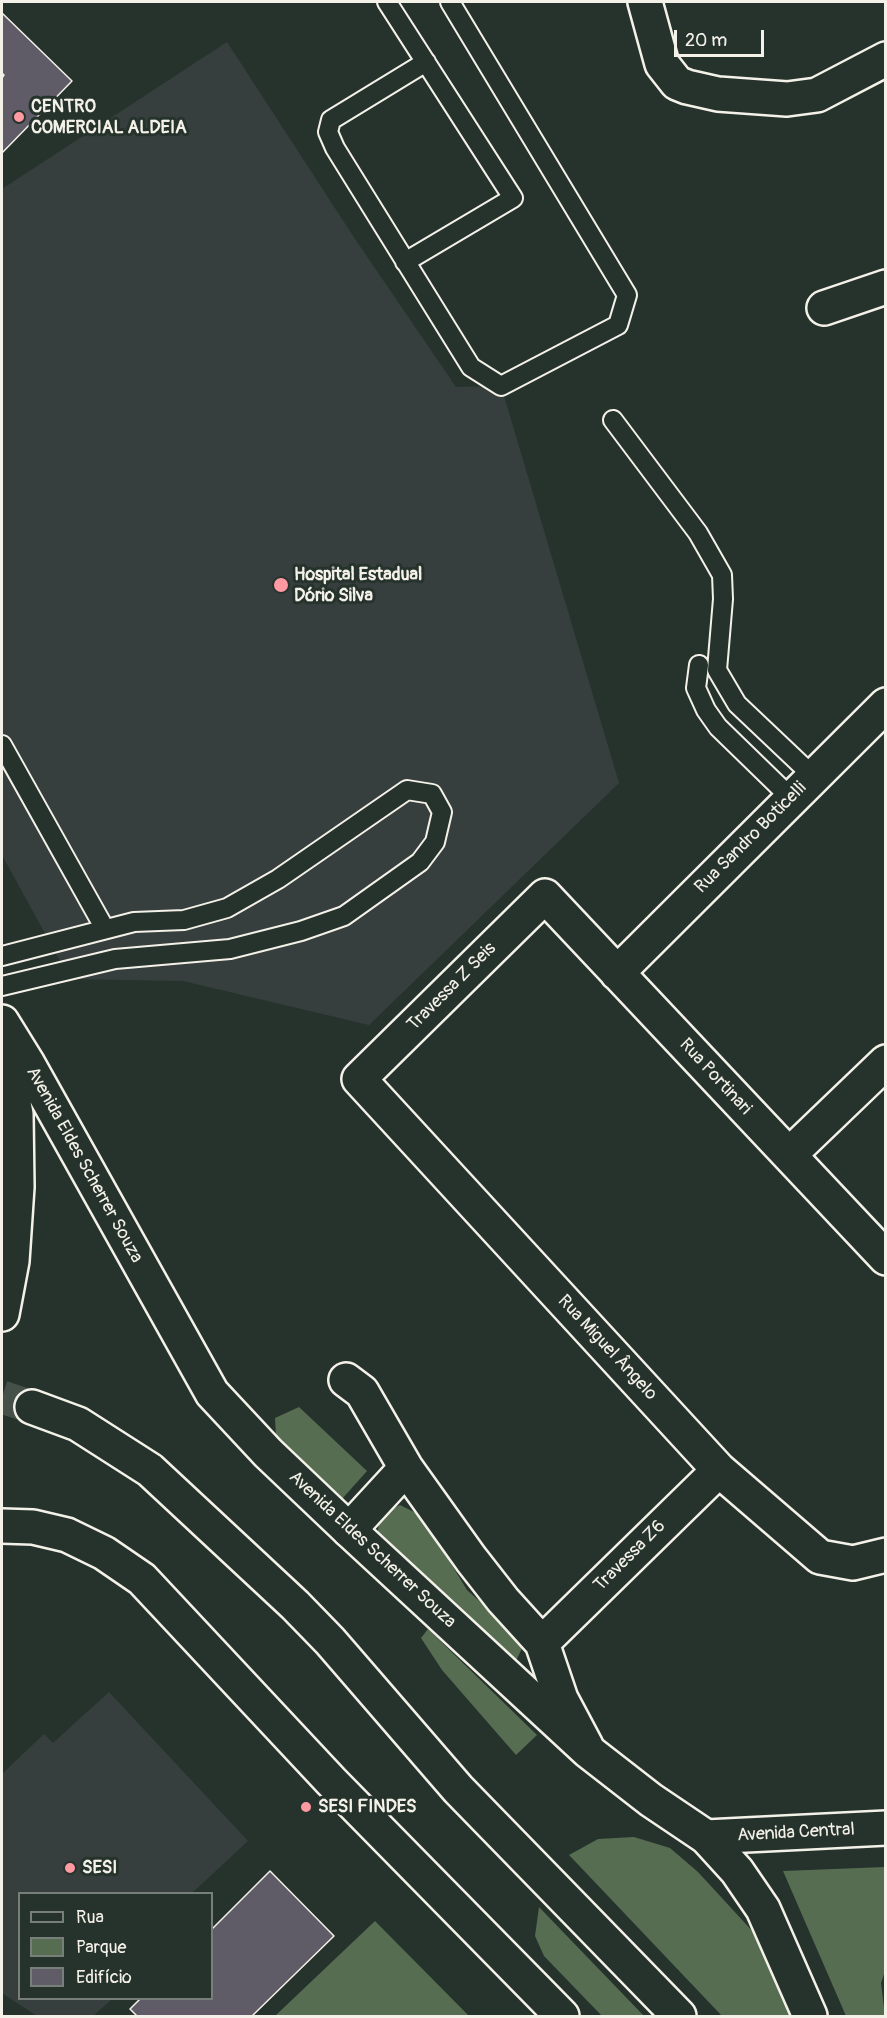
<!DOCTYPE html>
<meta charset="utf-8">
<style>
body{margin:0}
#map{position:relative;width:887px;height:2018px;overflow:hidden;background:#26332d;font-family:Pangolin,sans-serif}
canvas{display:block}
.frame{position:absolute;inset:0;border:3px solid #f4f1e8;pointer-events:none}
.legend{position:absolute;left:18px;top:1892px;width:195px;height:108px;box-sizing:border-box;background:#26332d;border:2px solid #787f78;margin:0;padding:8px 10px;list-style:none;font-size:18px;color:#f4f1e8}
.legend li{display:flex;align-items:center;gap:12px;height:30px}
.legend b{width:30px;border:2px solid #787f78}
.scale{position:absolute;left:674px;top:30px;width:90px;height:27px;box-sizing:border-box;border:3px solid #f4f1e8;border-top:0;padding-left:8px;font-size:18px;line-height:21px;white-space:nowrap;color:#f4f1e8;-webkit-text-stroke:4px #26332d;paint-order:stroke}
</style>
<div id="map">
<canvas width="887" height="2018"></canvas>
<div class="frame"></div>
<ul class="legend">
<li><b style="height:8px;background:#26332d"></b>Rua</li>
<li><b style="height:16px;background:#566d52"></b>Parque</li>
<li><b style="height:16px;background:#605c67"></b>Edifício</li>
</ul>
<div class="scale">20 m</div>
</div>
<script>
const c = document.querySelector('canvas').getContext('2d');
c.lineJoin = 'round';
function paint(path, color) { c.fillStyle = color; c.fill(path, 'evenodd'); }
const shape = rows => new Path2D(rows.map(r => 'M' + r).join(''));
function stroke(path, color, width, dash) { c.strokeStyle = color; c.lineWidth = width; c.lineCap = dash ? 'butt' : 'round'; c.setLineDash(dash || []); c.stroke(path); }
function label(font, color, halo, rows, align = 'center') {
  c.font = font + ' Pangolin,sans-serif'; c.lineWidth = 6; c.setLineDash([]); c.textBaseline = 'middle'; c.strokeStyle = halo; c.fillStyle = color; for (const [text, x, y, turn = 0] of rows) {
    c.save(); c.translate(x, y); c.rotate((+turn || 0) * Math.PI / 180); c.textAlign = isNaN(turn) ? turn : align; if (halo) c.strokeText(text, 0, 0); c.fillText(text, 0, 0); c.restore();
  }
}
paint(shape([
 [227,42,355,239,456,387,501,386,619,783,369,1025,183,981,70,979,2,855,2,189],
 [109,1692,248,1841,192,1893,20,1894,20,1998,112,1999,93,2016,37,2016,2,1993,2,1774,44,1734,53,1743]
]), '#373f3e');
paint(shape([
 [299,1407,367,1471,342,1499,276,1437,275,1418],
 [400,1505,422,1516,467,1590,525,1642,515,1663,377,1538,380,1515],
 [428,1629,537,1735,516,1755,442,1670,421,1638],
 [634,1837,670,1848,698,1872,756,1935,792,2016,722,2016,569,1855,598,1839],
 [885,1867,886,1968,881,1983,885,2016,846,2016,783,1871],
 [539,1907,644,2016,602,2016,544,1956,535,1936],
 [375,1921,469,2016,275,2016]
]), '#566d52');
const building = shape([
 [2,13,72,81,2,153,2,78,4,75,2,73,2,13],
 [270,1871,334,1936,252,2016,137,2016,130,2009,141,1998,212,1998,212,1929,270,1871]
]);
paint(building, '#605c67');
stroke(building, '#f4f1e8', 1.5);
stroke(shape([
 [2,1397,32,1407]
]), '#455049', 33, [33, 16]);
const service = shape([
 [387,2,513,198,405,262],
 [426,62,331,120,328,132,335,148,471,367,501,386,618,325,627,295,450,2],
 [613,420,698,533,722,575,723,599,717,670,737,704,813,776],
 [699,665,696,688,706,710,718,727,791,798],
 [2,745,105,929],
 [2,956,134,922,184,920,227,908,278,879,407,790,432,794,442,812,435,842,420,862,344,916,301,931,230,949,115,959,2,986]
]);
const minor = shape([
 [645,2,662,64,677,83,687,87,718,94,787,99,817,95,886,59],
 [824,308,886,287],
 [617,973,886,705],
 [789,1155,886,1062],
 [886,1258,545,896,359,1079,719,1470,820,1557,853,1563,886,1555],
 [346,1380,362,1392,406,1468,471,1559,503,1600,542,1643,561,1699,586,1746],
 [349,1530,406,1468],
 [542,1643,719,1470]
]);
const tertiary = shape([
 [706,1837,886,1828]
]);
const secondary = shape([
 [2,1022,28,1064,212,1393,268,1453,349,1530,588,1751,651,1800,706,1837,737,1871,763,1909,810,2016],
 [2,1314,12,1261,17,1187,16,1114,2,1040],
 [32,1407,78,1424,150,1470,295,1605,330,1641,458,1789,679,2016],
 [2,1526,33,1527,67,1535,104,1553,142,1579,331,1781,562,2016]
]);
stroke(service, '#f4f1e8', 22);
stroke(minor, '#f4f1e8', 38);
stroke(tertiary, '#f4f1e8', 38);
stroke(secondary, '#f4f1e8', 38);
stroke(service, '#26332d', 18);
stroke(minor, '#26332d', 33);
stroke(tertiary, '#26332d', 33);
stroke(secondary, '#26332d', 33);
for (const [x, y, r, color] of [
 [19,117,6,"#ff9aa2"],
 [281,585,8,"#ff9aa2"],
 [306,1807,6,"#ff9aa2"],
 [70,1868,6,"#ff9aa2"]
]) { const dot = new Path2D(); dot.arc(x, y, r, 0, 2 * Math.PI); c.fillStyle = color; c.fill(dot); stroke(dot, '#26332d', 2); }
label('bold 18px', '#f4f1e8', '#26332d', [
 ["CENTRO",31,107],
 ["COMERCIAL ALDEIA",31,128],
 ["Hospital Estadual",294,575],
 ["Dório Silva",294,596],
 ["SESI FINDES",318,1807],
 ["SESI",82,1868]
], 'left');
label('18px', '#f4f1e8', '#26332d', [
 ["Rua Sandro Boticelli",751,838,-45],
 ["Travessa Z Seis",452,987,-45],
 ["Rua Portinari",715,1077,47],
 ["Avenida Eldes Scherrer Souza",84,1165,61],
 ["Rua Miguel Ângelo",607,1348,47],
 ["Avenida Eldes Scherrer Souza",372,1550,43],
 ["Travessa Z6",630,1556,-45],
 ["Avenida Central",796,1833,-3]
]);
</script>
